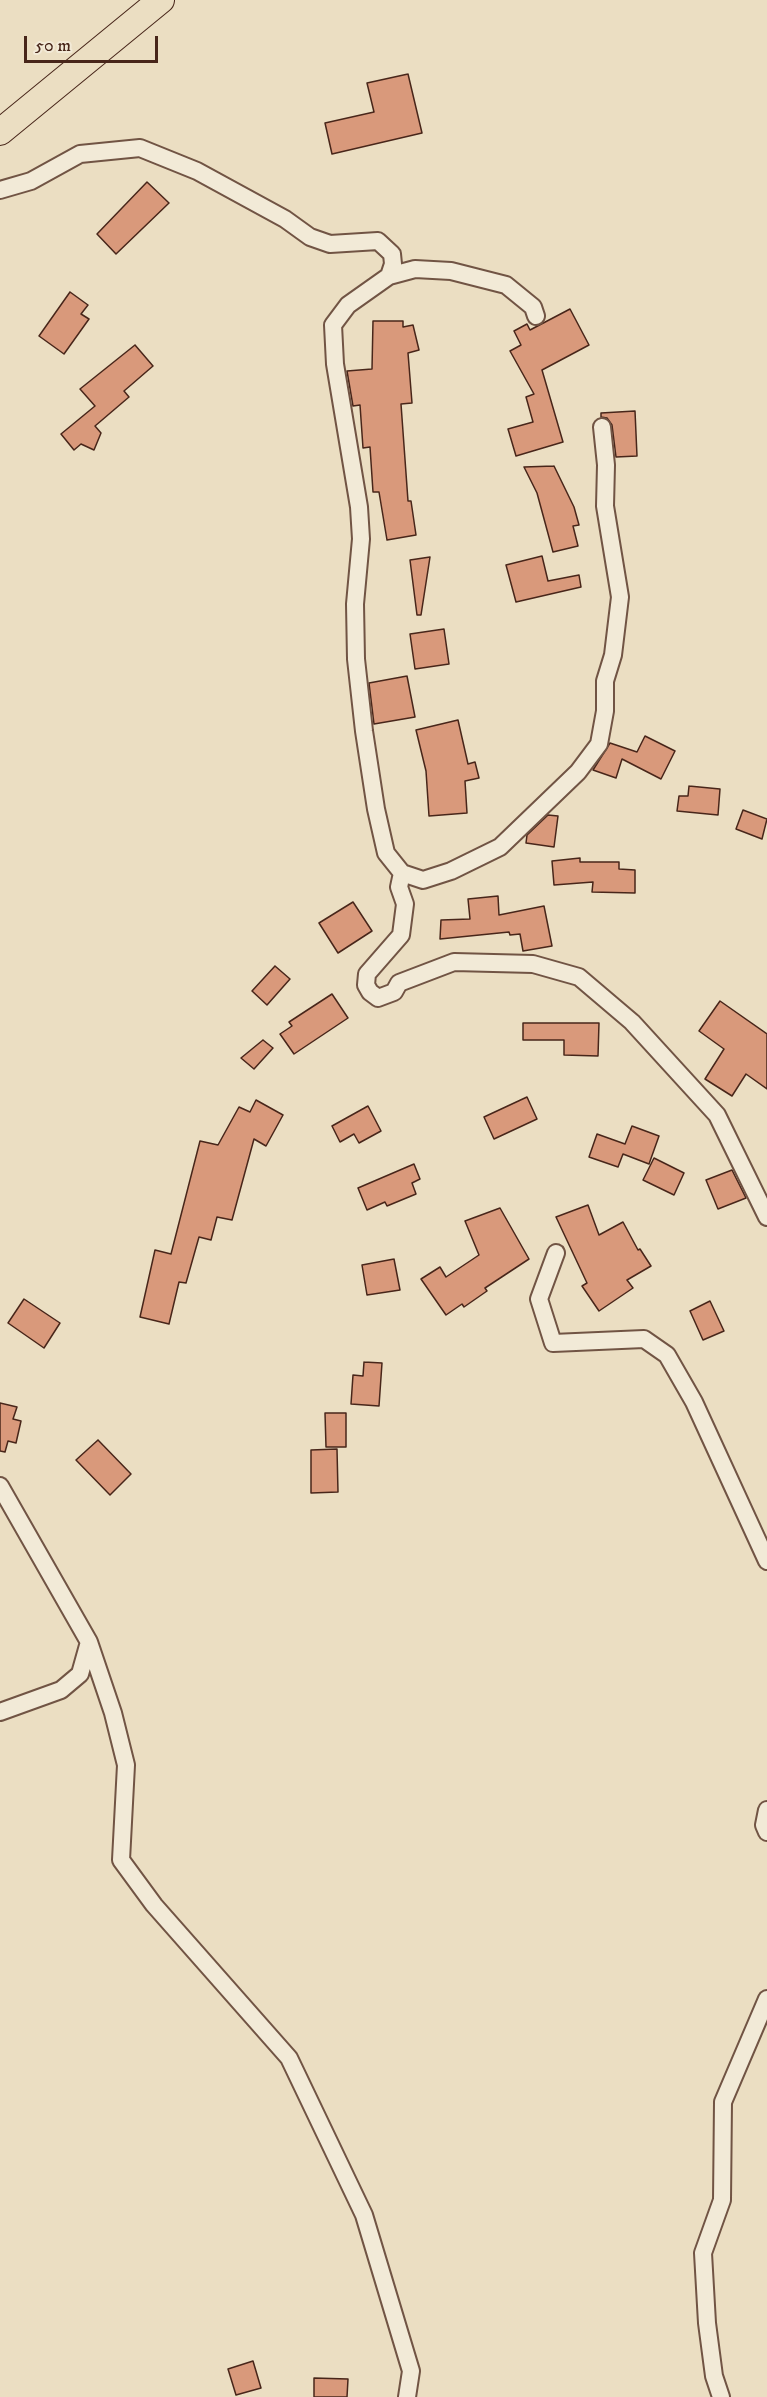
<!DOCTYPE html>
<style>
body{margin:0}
#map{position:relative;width:767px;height:2397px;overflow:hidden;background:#ebdec2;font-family:"IM FELL DW Pica",serif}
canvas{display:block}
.scale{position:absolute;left:24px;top:36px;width:134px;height:27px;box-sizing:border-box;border:3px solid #48261a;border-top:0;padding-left:8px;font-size:18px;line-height:21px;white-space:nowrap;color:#48261a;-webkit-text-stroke:4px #f2ead7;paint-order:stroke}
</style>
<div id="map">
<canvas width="767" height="2397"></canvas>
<div class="scale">50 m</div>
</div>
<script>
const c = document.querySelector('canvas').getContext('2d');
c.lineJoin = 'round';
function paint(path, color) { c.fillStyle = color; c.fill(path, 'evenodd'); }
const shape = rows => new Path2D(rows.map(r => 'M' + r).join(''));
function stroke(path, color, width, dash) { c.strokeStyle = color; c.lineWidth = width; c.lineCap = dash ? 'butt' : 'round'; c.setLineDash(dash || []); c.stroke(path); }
const building = shape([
 [408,74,422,133,332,154,325,123,374,112,367,83,408,74],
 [147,182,169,203,116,254,97,234,147,182],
 [70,292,88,305,81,314,89,319,64,354,39,336,70,292],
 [570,309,589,345,542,370,563,442,516,456,508,429,533,422,526,397,534,394,510,351,521,345,514,331,527,324,530,330,570,309],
 [373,321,403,321,403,327,413,325,419,350,408,353,412,403,401,404,408,501,411,501,416,535,387,540,379,492,373,492,370,447,363,448,360,405,353,406,347,371,372,369,373,321],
 [135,345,153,366,124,391,129,397,95,426,101,433,94,450,81,444,74,450,61,434,95,406,80,389,135,345],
 [635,411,637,456,616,457,612,425,607,418,601,417,601,413,635,411],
 [554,466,574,507,579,525,573,526,578,546,553,552,537,493,524,467,554,466],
 [542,556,548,581,579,575,581,587,516,602,506,565,542,556],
 [430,557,421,615,417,615,410,560,430,557],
 [444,629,449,664,415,669,410,634,444,629],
 [407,676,415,717,374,724,369,683,407,676],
 [458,720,468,764,475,762,479,778,465,781,467,813,429,816,426,771,416,730,458,720],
 [645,736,675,751,661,779,622,759,616,778,593,770,610,743,637,752,645,736],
 [689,786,720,789,718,815,677,811,679,796,688,796,689,786],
 [743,810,767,819,762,839,736,829,743,810],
 [548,815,558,816,554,847,526,843,527,835,548,815],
 [580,858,580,862,619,862,619,869,635,870,635,893,592,892,593,882,554,885,552,861,580,858],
 [498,896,499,915,544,906,552,946,523,951,520,934,510,935,509,932,440,939,441,920,470,919,468,899,498,896],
 [353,902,372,931,338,953,319,923,353,902],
 [275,966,290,979,267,1005,252,991,275,966],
 [332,994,348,1018,294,1054,280,1034,292,1026,289,1022,332,994],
 [720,1001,767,1034,767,1089,746,1074,732,1096,705,1079,724,1049,699,1031,720,1001],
 [523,1023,599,1023,598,1056,564,1055,564,1040,523,1040,523,1023],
 [263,1040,273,1048,254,1069,241,1058,263,1040],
 [527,1097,537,1119,494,1139,484,1117,527,1097],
 [256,1100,283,1115,266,1146,254,1139,232,1220,217,1217,211,1240,199,1237,186,1283,179,1282,169,1324,140,1317,155,1250,171,1254,200,1141,218,1145,239,1107,250,1112,256,1100],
 [368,1106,381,1131,359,1143,354,1134,340,1142,332,1126,368,1106],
 [632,1126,659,1136,649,1164,623,1154,618,1167,589,1157,597,1134,625,1144,632,1126],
 [654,1158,684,1173,674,1195,643,1180,654,1158],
 [414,1164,420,1179,412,1183,416,1194,387,1206,385,1202,367,1210,358,1188,414,1164],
 [732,1170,746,1198,718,1209,706,1180,732,1170],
 [588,1205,599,1235,623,1222,638,1250,640,1249,651,1266,627,1280,633,1288,599,1311,582,1286,587,1283,556,1217,588,1205],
 [500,1208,529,1259,485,1288,487,1291,464,1307,462,1304,446,1315,421,1279,440,1267,446,1277,479,1255,465,1221,500,1208],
 [394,1259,400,1290,367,1295,362,1265,394,1259],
 [24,1299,60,1323,44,1348,8,1323,24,1299],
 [710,1301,724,1331,703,1340,690,1311,710,1301],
 [364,1362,382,1363,379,1406,351,1404,353,1375,363,1376,364,1362],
 [0,1403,17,1407,13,1419,21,1421,16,1443,8,1441,5,1452,0,1451,0,1403],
 [325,1413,346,1413,346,1447,326,1447,325,1413],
 [98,1440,131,1474,110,1495,76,1460,98,1440],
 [337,1449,338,1492,311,1493,311,1450,337,1449],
 [253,2361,261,2388,236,2395,228,2369,253,2361],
 [314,2378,348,2379,347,2397,314,2397,314,2378]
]);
paint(building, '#d9997b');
stroke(building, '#48261a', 1.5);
const minor = shape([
 [0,190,31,181,80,154,140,148,197,171,285,219,310,237,330,244,378,241,392,254,393,264,389,276,348,305,333,325,335,364,359,507,361,539,355,604,356,659,364,731,376,809,386,853,402,873,423,880,451,871,500,847,578,772,599,744,605,711,605,681,613,655,620,597,605,506,606,465,602,427],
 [389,276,415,269,451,271,506,285,533,307,536,316],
 [402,873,399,887,405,904,401,935,367,974,366,985,370,992,378,998,394,992,399,983,454,962,533,964,579,977,632,1022,717,1115,767,1217],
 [556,1253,539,1299,553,1343,644,1339,667,1355,694,1402,767,1561],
 [0,1486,89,1642,80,1674,61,1690,0,1712],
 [89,1642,113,1713,126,1765,121,1860,154,1905,289,2058,364,2215,411,2371,407,2397],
 [767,1810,764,1825,767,1832],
 [721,2397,714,2376,707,2323,703,2253,722,2200,723,2102,767,1999]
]);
const primary = shape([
 [0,132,161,0]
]);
stroke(minor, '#715444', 20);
stroke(primary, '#48261a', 28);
stroke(minor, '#f2ead7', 16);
stroke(primary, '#ebdec2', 26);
</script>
